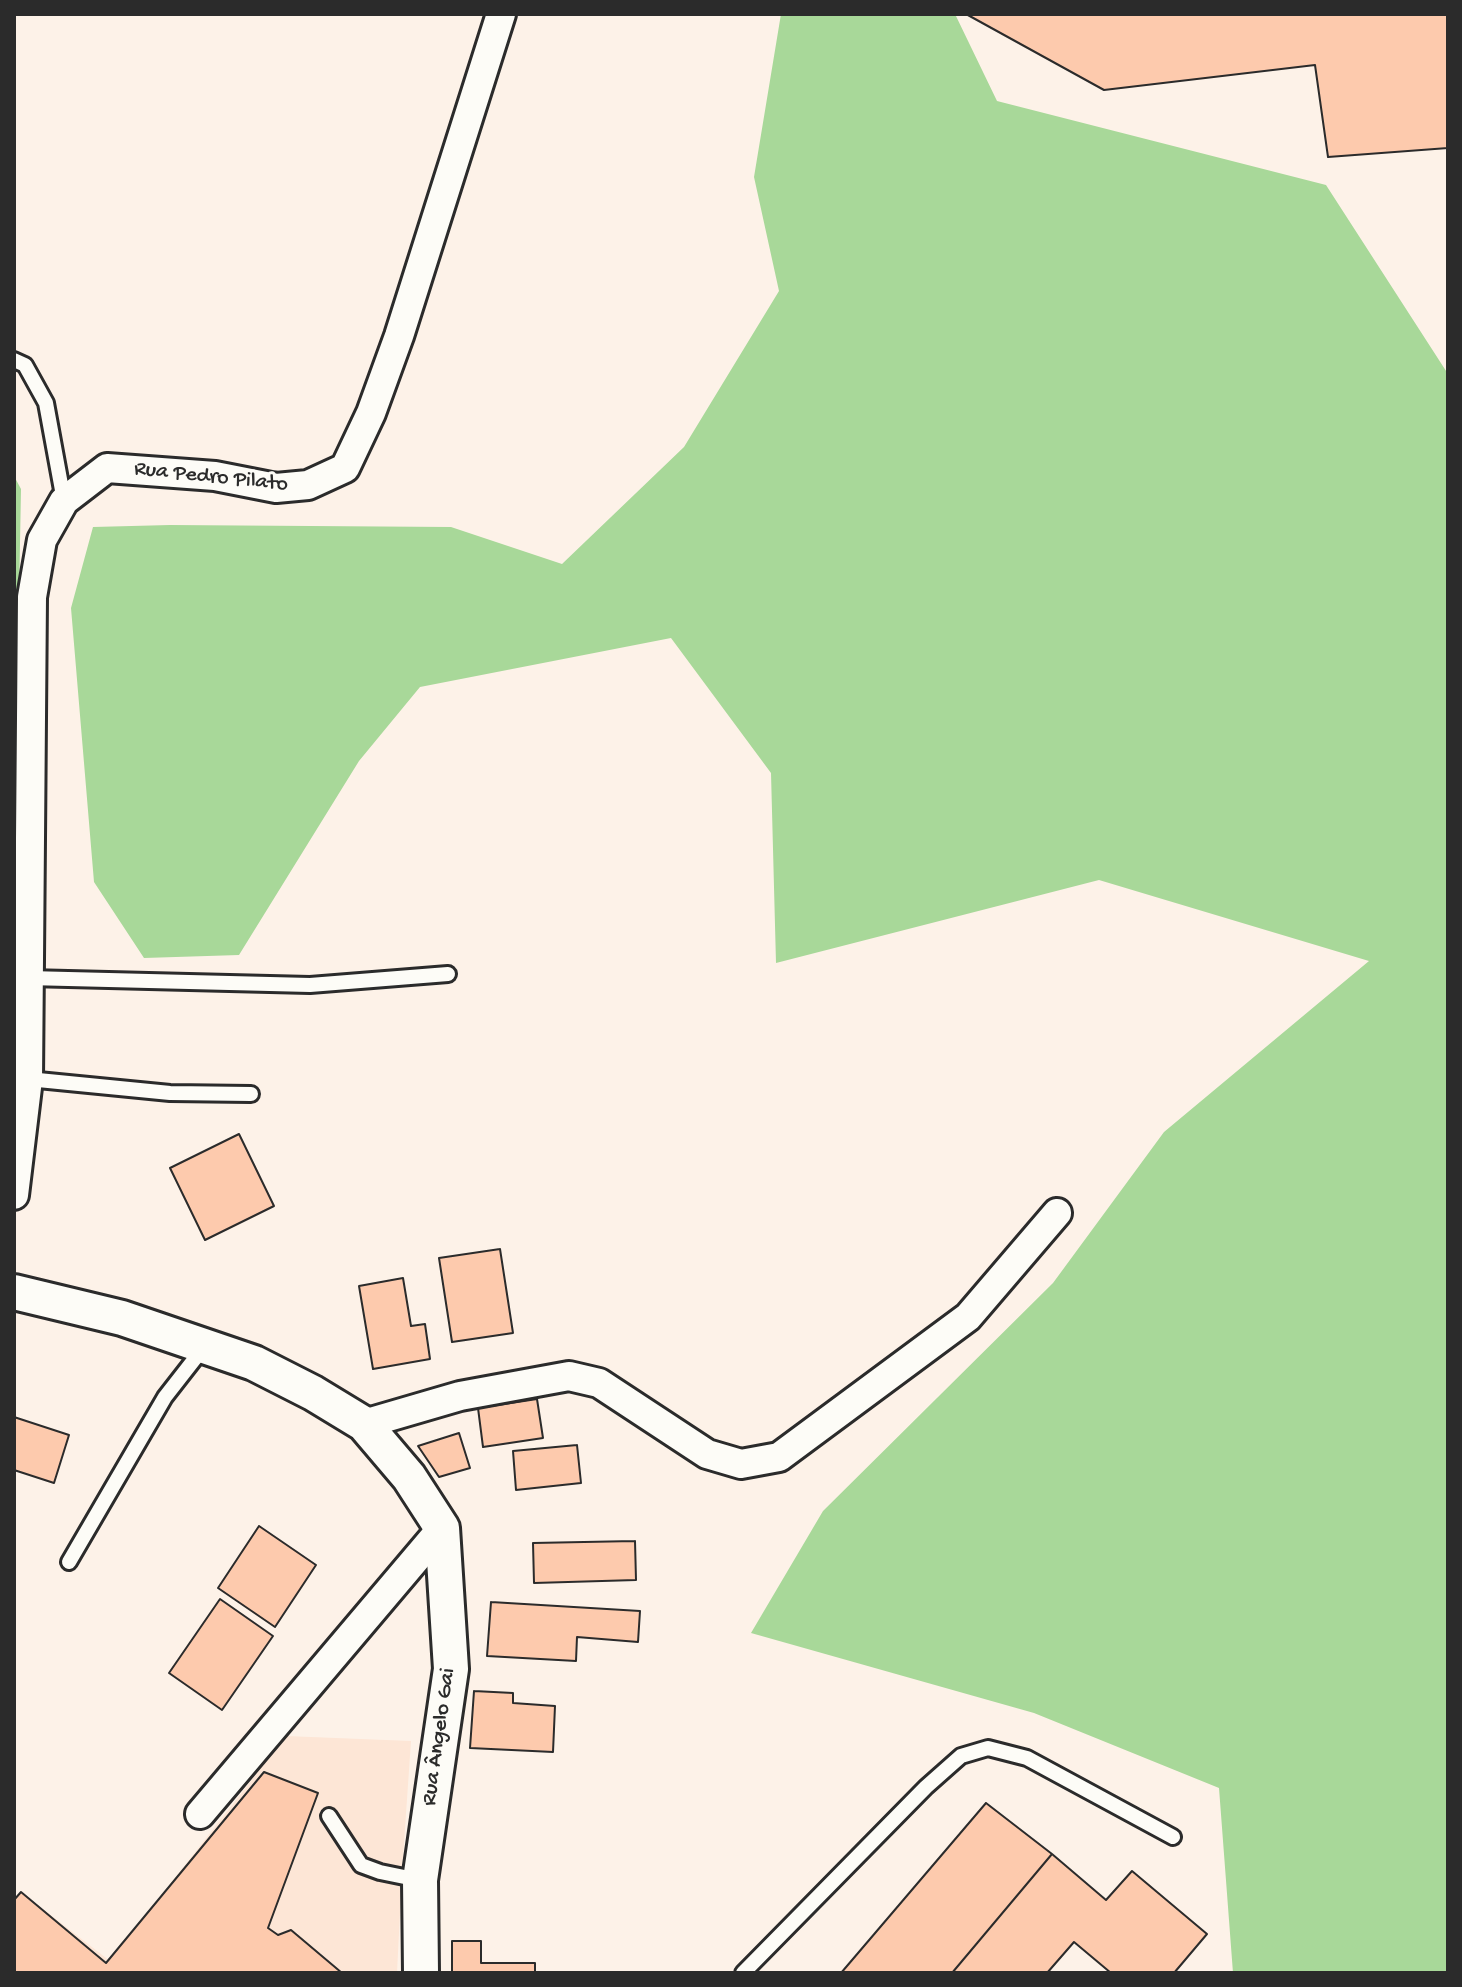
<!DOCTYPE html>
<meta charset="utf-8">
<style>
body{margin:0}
#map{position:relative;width:1462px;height:1987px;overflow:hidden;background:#fdf2e8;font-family:"Gochi Hand",sans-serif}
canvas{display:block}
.frame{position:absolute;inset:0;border:16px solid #2b2b2b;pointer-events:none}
</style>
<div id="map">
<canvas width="1462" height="1987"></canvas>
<div class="frame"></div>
</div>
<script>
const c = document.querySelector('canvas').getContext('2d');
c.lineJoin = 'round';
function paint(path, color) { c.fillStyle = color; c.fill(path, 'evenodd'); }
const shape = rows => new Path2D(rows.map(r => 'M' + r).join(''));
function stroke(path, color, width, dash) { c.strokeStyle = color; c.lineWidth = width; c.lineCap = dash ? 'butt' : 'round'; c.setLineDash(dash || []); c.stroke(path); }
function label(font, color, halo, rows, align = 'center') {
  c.font = font + ' "Gochi Hand",sans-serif'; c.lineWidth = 6; c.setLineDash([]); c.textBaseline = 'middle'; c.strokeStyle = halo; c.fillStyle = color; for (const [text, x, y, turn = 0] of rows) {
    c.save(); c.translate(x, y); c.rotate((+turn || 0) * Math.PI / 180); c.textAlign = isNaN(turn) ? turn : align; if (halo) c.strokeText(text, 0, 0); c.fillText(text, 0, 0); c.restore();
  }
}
paint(shape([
 [286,1736,411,1741,402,1872,397,1973,14,1973,14,1900,21,1892,110,1961]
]), '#fde6d6');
paint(shape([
 [781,14,955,14,997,101,1326,185,1448,374,1448,1973,1233,1973,1219,1788,1034,1713,751,1633,823,1511,1053,1283,1164,1132,1369,961,1099,880,776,963,771,773,671,638,420,687,359,761,239,955,144,958,94,882,71,608,93,527,170,525,451,527,562,564,684,447,779,291,754,177],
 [14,476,21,489,14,868]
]), '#a8d899');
const building = shape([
 [966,14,1448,14,1448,148,1328,157,1315,65,1104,90,966,14],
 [239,1134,274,1206,205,1240,170,1168,239,1134],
 [500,1249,513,1333,452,1342,439,1258,500,1249],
 [403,1278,411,1326,425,1324,430,1359,373,1369,359,1286,403,1278],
 [537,1399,543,1438,483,1447,478,1408,537,1399],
 [14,1417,69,1435,54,1483,14,1470,14,1417],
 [459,1433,470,1468,439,1477,418,1446,459,1433],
 [577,1445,581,1483,516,1490,513,1451,577,1445],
 [259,1526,316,1565,275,1627,218,1588,259,1526],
 [635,1541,636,1580,534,1583,533,1543,635,1541],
 [220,1599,273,1636,222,1710,169,1673,220,1599],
 [491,1602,640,1611,638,1642,577,1637,576,1661,487,1656,491,1602],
 [474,1691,513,1693,513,1703,555,1706,553,1752,470,1748,474,1691],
 [264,1772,318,1793,268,1928,278,1935,291,1930,342,1973,14,1973,14,1900,21,1892,106,1963,264,1772],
 [986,1803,1052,1854,952,1973,841,1973,986,1803],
 [1052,1854,1106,1900,1132,1871,1207,1934,1174,1973,1111,1973,1074,1942,1047,1973,952,1973,1052,1854],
 [452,1941,481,1941,481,1963,535,1963,535,1973,452,1973,452,1941]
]);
paint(building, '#fdcaad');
stroke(building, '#2b2b2b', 2);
const service = shape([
 [14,360,25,365,46,403,64,501],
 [28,978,310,985,448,974],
 [28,1079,170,1093,251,1094],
 [69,1562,165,1397,204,1347],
 [329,1816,361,1865,380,1872,419,1880],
 [743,1973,926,1787,961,1756,988,1748,1027,1758,1173,1837]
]);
const minor = shape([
 [14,1195,28,1079,32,597,42,540,64,501,107,468,215,476,276,488,308,485,345,468,371,413,399,336,501,14],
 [364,1424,460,1396,569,1376,599,1383,707,1454,741,1464,779,1457,968,1317,1057,1213],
 [200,1814,442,1528]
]);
const tertiary = shape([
 [14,1292,122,1318,254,1363,313,1393,364,1424,409,1477,442,1528,451,1669,420,1880,421,1973]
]);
stroke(service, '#2b2b2b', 20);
stroke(minor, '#2b2b2b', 34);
stroke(tertiary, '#2b2b2b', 40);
stroke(service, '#fdfcf7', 14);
stroke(minor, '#fdfcf7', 28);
stroke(tertiary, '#fdfcf7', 34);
label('22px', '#2b2b2b', '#fdfcf7', [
 ["Rua Pedro Pilato",211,478,6],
 ["Rua Ângelo Gai",440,1737,-82]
]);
</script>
